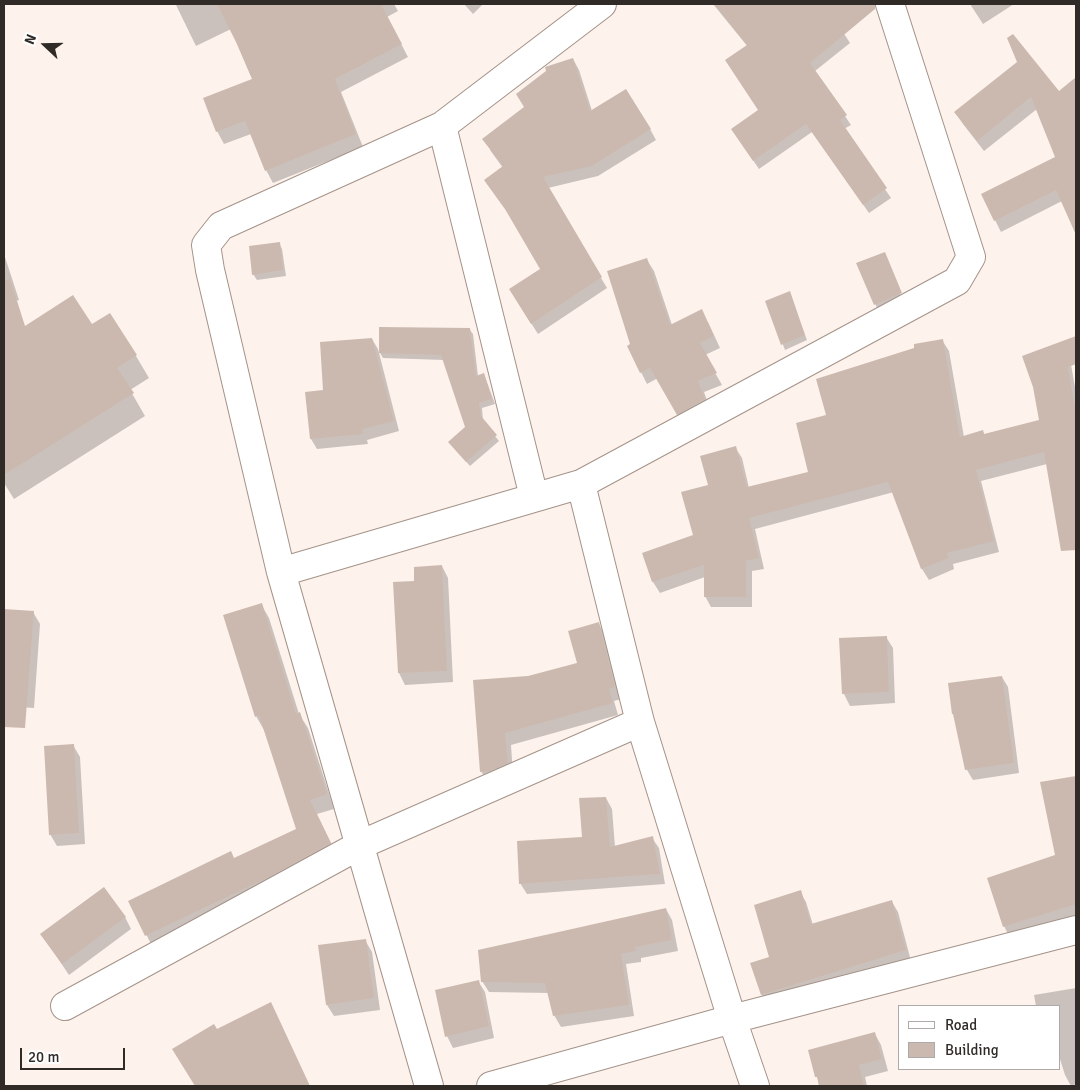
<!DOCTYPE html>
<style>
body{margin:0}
#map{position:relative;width:1080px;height:1090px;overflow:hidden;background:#fdf2ec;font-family:Signika,sans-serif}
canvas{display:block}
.frame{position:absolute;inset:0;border:5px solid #312b27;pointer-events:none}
.legend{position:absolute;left:898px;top:1005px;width:162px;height:65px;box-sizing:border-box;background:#fff;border:1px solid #adaaa9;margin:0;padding:6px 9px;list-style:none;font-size:15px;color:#312b27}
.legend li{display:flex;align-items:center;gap:10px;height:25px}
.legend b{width:25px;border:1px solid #adaaa9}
.north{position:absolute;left:20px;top:20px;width:50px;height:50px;-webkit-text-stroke:4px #fff;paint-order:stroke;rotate:291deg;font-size:14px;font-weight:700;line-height:20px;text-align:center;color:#312b27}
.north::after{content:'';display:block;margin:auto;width:18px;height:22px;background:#312b27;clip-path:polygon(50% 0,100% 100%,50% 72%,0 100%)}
.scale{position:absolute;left:20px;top:1048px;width:105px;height:22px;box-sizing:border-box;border:2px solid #312b27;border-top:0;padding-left:6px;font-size:15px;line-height:18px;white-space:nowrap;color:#312b27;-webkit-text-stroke:4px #fff;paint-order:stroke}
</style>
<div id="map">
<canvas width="1080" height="1090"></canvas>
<div class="frame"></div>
<ul class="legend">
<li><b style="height:6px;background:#fff"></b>Road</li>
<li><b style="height:14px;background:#cbb9af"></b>Building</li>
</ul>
<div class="north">N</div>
<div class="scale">20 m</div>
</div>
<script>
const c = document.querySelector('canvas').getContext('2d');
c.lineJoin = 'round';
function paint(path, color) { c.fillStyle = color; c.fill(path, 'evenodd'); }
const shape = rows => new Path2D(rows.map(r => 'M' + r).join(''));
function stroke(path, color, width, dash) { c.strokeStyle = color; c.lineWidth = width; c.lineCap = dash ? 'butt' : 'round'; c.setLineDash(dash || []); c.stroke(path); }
paint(shape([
 [178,4,394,4,398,11,387,17,408,57,341,92,363,147,273,183,266,170,251,134,224,144,217,131,253,80,231,29,196,46,176,5],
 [464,4,483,4,473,14],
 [713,4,825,4,850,43,815,71,851,125,844,129,891,198,869,213,812,132,759,169,738,138,759,111,748,47],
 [970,4,1014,4,983,24],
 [573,59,579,70,592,111,650,129,656,140,598,176,548,188,607,288,538,334,517,301,542,269,513,220,485,181,503,168,490,150,525,108],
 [1018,63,1059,93,1076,79,1076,229,1062,201,1001,232,995,220,1057,158,1037,109,984,151,963,124,956,113],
 [279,243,282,249,286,276,257,280,253,274],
 [4,254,19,300,4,305],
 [647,260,654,271,672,325,708,322,720,348,705,355,722,385,704,392,711,411,684,425,658,378,647,384,641,372,632,345],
 [858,264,900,290,900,301,878,310],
 [789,293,807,340,785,350,767,302],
 [73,297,91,326,110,314,136,356,149,378,130,390,145,416,14,499,4,483,4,341],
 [469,329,473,334,478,376,484,374,495,404,482,408,483,421,499,441,470,466,453,447,466,427,444,360,383,358,380,353],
 [372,339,378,349,399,431,367,440,368,444,317,449,311,439,325,391],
 [942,340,949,351,964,437,983,432,985,435,1040,421,1069,353,1076,393,1076,509,1060,512,1047,464,981,481,999,552,953,564,954,569,929,580,922,569,894,492,755,529,764,569,752,571,752,607,711,607,705,596,705,577,660,593,653,582,644,554,695,536,710,486,735,447,742,458,749,488,810,473,827,416],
 [442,566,448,578,453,682,405,685,399,673,395,583,416,582],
 [261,604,269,618,299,714,308,728,334,809,317,814,338,858,154,950,130,902,234,860,298,830,264,730,256,716],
 [4,610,33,612,40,624,34,708,4,706],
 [599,624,605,635,621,699,614,701,618,715,511,745,513,775,488,783,481,771,528,677,579,663],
 [886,637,893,648,895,703,850,706,844,694,841,639],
 [1002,677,1008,687,1019,773,973,780,967,770],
 [73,745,80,757,85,844,57,846,50,834],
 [1075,778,1076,780,1076,915,1009,936,1004,926,1056,856],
 [606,798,612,809,615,847,652,838,659,848,665,884,527,894,520,883,584,838],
 [800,892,806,902,813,925,892,902,898,912,911,961,768,1005,762,995,752,963,770,958],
 [666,909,672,920,678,951,641,958,641,962,626,964,634,1016,561,1027,554,1015,549,993,489,992,482,981],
 [125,917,131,929,69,975,42,935],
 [365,940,372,952,380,1010,334,1016,327,1005],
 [478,981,485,992,494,1038,453,1048,447,1036],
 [1076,988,1076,1084,1071,1086,1065,1075,1059,1056,1059,1006,1036,1006,1034,995],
 [275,1013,309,1086,196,1086,174,1049,216,1030],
 [875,1034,881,1045,888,1071,865,1077,867,1086,820,1086,810,1051]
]), '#0003');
paint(shape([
 [217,4,381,4,402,44,335,79,356,134,265,171,245,121,216,132,203,98,252,79,236,42],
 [714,4,875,4,875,9,810,63,847,115,840,120,887,188,863,205,806,124,753,161,731,129,758,110,725,60,747,45],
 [1013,34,1059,91,1076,77,1076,235,1056,190,994,221,981,194,1055,157,1031,97,977,141,954,112,1017,62,1007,38],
 [573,58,590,111,626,89,651,129,592,166,543,177,602,277,531,324,509,289,540,269,505,209,484,180,503,166,482,139,524,107,516,94,546,71,545,67],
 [280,242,283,270,252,275,249,246],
 [885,252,902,293,874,305,856,263],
 [647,258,670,325,702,309,714,336,700,343,717,373,698,381,705,399,677,415,650,368,640,373,627,346,630,344,607,271],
 [10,279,25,326,73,295,92,324,110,313,137,355,117,368,134,393,4,475,4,280],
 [790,291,805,335,781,345,765,301],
 [379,327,470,328,476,376,484,373,492,399,479,403,481,416,497,435,466,462,448,442,465,427,441,355,379,353],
 [1076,336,1076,364,1068,367,1076,414,1076,550,1061,551,1044,452,976,470,994,541,947,553,949,558,921,569,888,482,749,518,759,558,746,561,746,597,704,597,704,565,652,582,642,553,693,535,681,492,708,485,700,456,736,446,747,487,808,472,796,423,826,415,816,379,914,348,914,344,943,339,960,437,983,430,984,434,1039,420,1033,387,1022,356],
 [372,338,394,421,362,429,363,434,310,439,305,392,323,390,320,342],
 [442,565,447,671,398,673,393,582,414,581,414,567],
 [262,603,296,714,300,712,327,794,310,800,331,843,269,877,145,936,128,901,231,851,234,858,296,829,259,715,255,717,223,615],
 [4,609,34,611,25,728,4,727],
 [599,622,615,687,609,689,613,703,505,733,508,763,490,771,480,772,473,680,528,676,577,663,568,631],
 [887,636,889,692,842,694,839,638],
 [1002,676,1014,763,965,770,953,714,952,714,948,683],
 [74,744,79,833,49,835,44,746],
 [1076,776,1076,904,1003,927,987,878,1055,855,1040,782],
 [606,797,610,847,653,836,660,874,519,884,517,841,582,837,579,798],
 [104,887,126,917,62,964,40,934],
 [801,890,811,924,892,900,906,950,761,995,750,963,769,957,754,905],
 [666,908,672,940,635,947,636,951,621,954,629,1005,553,1016,545,983,481,982,478,950],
 [366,939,374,998,326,1005,318,945],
 [479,980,489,1026,445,1037,435,990],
 [271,1002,310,1086,195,1086,172,1049,214,1024,217,1029],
 [875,1032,882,1059,859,1065,864,1086,819,1086,817,1077,815,1077,808,1050]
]), '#cbb9af');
const minor = shape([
 [442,126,534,497],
 [581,484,640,722,732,1019,755,1086],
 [281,572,581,484,957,281,971,257,890,4],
 [65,1006,360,845,640,722],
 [429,1086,281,572,210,270,206,245,221,226,442,126,602,4],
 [491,1086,732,1019,1076,930]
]);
stroke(minor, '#a49389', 30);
stroke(minor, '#fff', 28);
</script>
